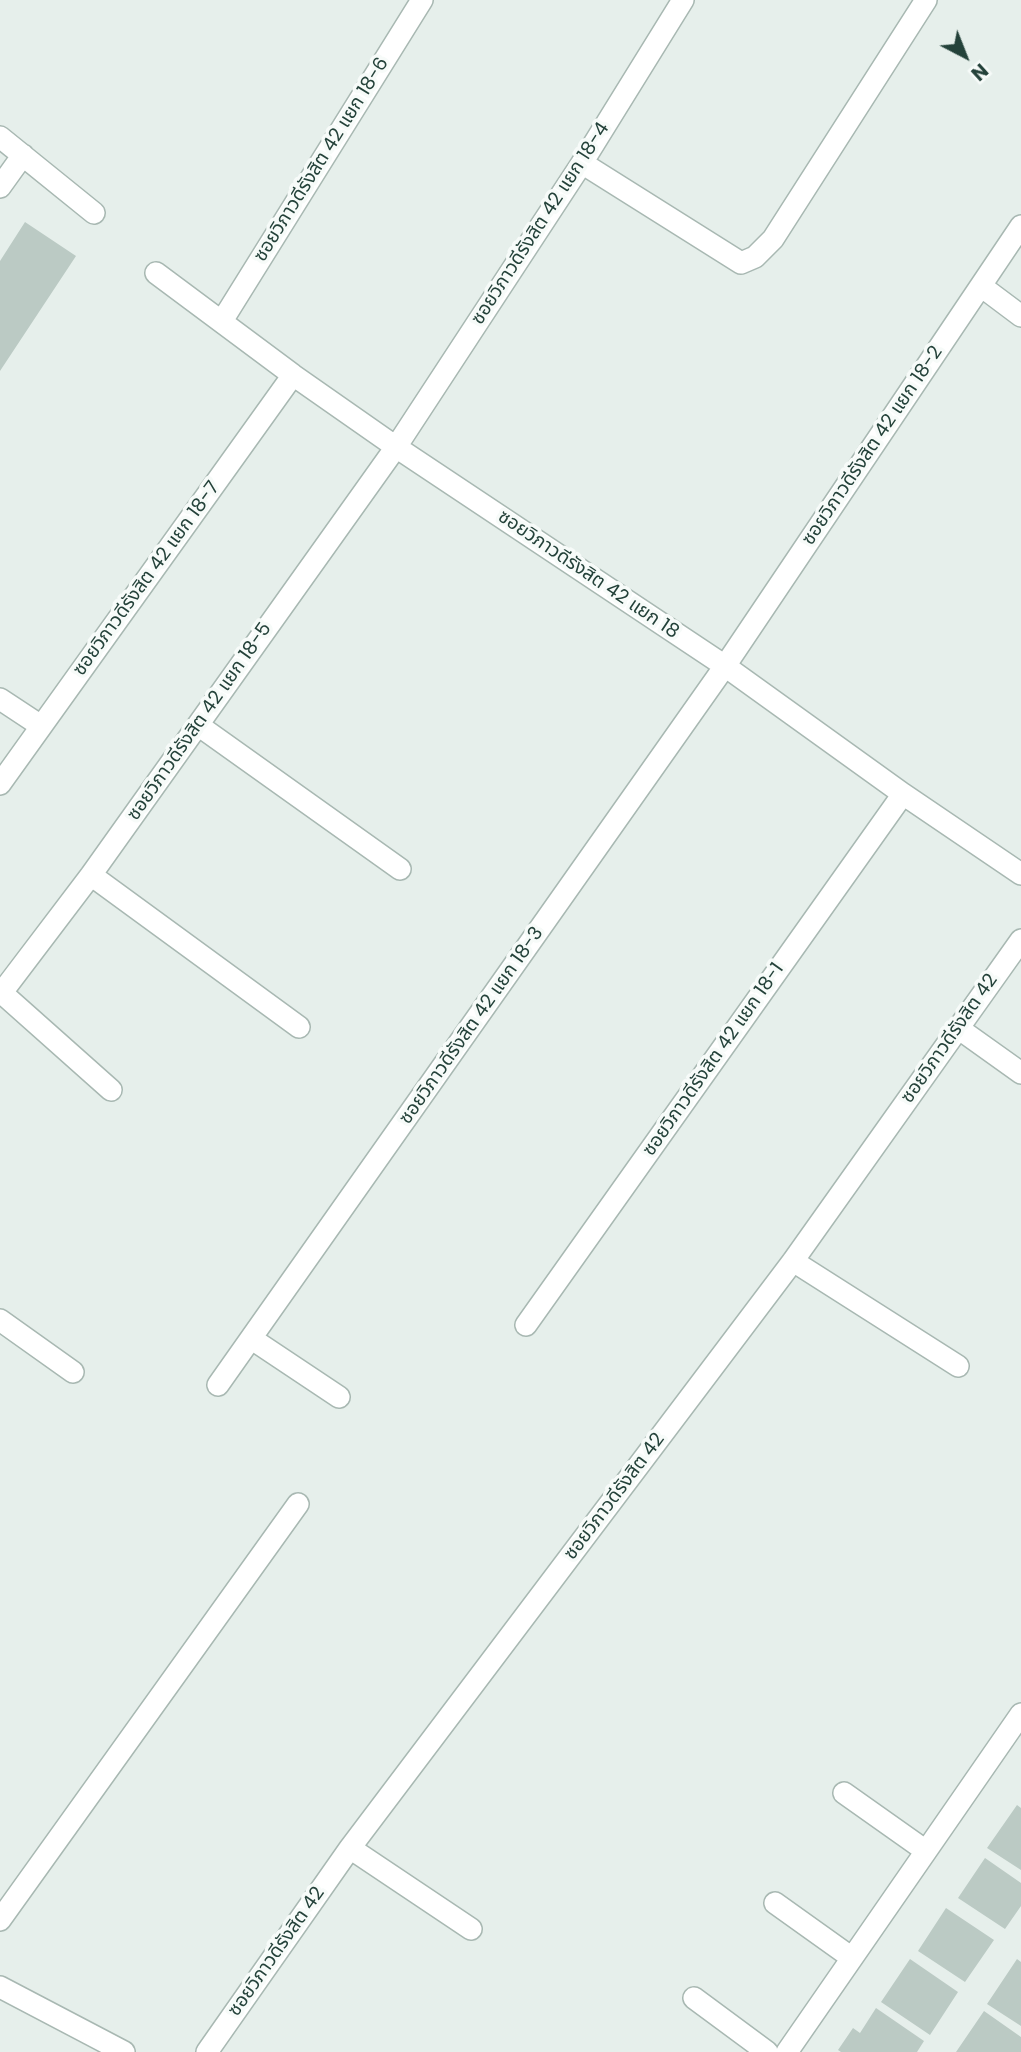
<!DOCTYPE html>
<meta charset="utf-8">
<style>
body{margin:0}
#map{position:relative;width:1021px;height:2052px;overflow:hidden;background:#e6efeb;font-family:Poppins,sans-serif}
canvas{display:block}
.north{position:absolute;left:930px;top:21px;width:70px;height:70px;-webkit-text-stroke:5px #f7fbf9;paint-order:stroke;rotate:138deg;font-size:19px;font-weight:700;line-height:28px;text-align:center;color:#24423a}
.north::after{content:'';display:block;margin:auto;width:24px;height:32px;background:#24423a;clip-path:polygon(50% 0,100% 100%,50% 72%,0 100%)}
</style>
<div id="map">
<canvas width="1021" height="2052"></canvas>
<div class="north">N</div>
</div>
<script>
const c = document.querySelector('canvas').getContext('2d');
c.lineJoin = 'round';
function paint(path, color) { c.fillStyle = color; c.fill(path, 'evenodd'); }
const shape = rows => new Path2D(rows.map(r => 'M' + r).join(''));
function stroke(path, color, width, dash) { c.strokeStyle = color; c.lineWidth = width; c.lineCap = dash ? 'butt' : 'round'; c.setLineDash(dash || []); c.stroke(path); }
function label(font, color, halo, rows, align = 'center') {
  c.font = font + ' Poppins,"Noto Sans Thai",sans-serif'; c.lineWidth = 7; c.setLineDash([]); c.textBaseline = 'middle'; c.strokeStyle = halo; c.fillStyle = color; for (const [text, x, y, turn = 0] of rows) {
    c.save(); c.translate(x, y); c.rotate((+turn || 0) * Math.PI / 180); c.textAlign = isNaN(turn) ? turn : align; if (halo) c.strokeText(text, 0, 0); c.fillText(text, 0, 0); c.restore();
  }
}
paint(shape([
 [25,222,76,256,0,371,0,261],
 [1017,1805,1021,1808,1021,1870,987,1848],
 [985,1858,1021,1883,1021,1906,1005,1929,958,1898],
 [946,1908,994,1940,965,1982,918,1951],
 [910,1959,958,1992,930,2035,881,2002],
 [1017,1959,1021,1962,1021,2026,987,2004],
 [876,2008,924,2041,917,2052,841,2052,838,2050,853,2028,860,2033],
 [984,2011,1021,2037,1021,2052,956,2052]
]), '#bbcac4');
const minor = shape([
 [0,137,94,213],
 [582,163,741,263,755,257,773,239,926,0],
 [0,187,23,155],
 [156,273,293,375,396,447,725,666,903,794,1021,874],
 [981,286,1021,316],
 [222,321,422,0],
 [0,699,41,726],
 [198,725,400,869],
 [0,784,293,375],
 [91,875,299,1027],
 [2,993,111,1090],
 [0,995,91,875,396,447,582,163,683,0],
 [958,1028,1021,1073],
 [793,1261,958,1366],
 [0,1320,73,1372],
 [526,1325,903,794],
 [252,1339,339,1397],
 [218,1385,725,666,1021,226],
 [844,1793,926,1851],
 [350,1848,471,1929],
 [775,1903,852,1958],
 [0,1920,298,1504],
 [0,1987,124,2052],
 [694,1998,767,2052],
 [207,2052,350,1848,793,1261,1021,940],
 [787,2052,1021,1714]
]);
stroke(minor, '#a8b8b2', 24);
stroke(minor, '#fff', 21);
label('19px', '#24423a', '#f7fbf9', [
 ["ซอยวิภาวดีรังสิต 42 แยก 18-6",322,160,-58],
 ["ซอยวิภาวดีรังสิต 42 แยก 18-4",541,224,-57],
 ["ซอยวิภาวดีรังสิต 42 แยก 18-2",873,446,-56],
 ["ซอยวิภาวดีรังสิต 42 แยก 18",588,575,34],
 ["ซอยวิภาวดีรังสิต 42 แยก 18-7",147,579,-54],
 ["ซอยวิภาวดีรังสิต 42 แยก 18-5",200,722,-55],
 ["ซอยวิภาวดีรังสิต 42 แยก 18-3",472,1026,-55],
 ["ซอยวิภาวดีรังสิต 42",950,1039,-55],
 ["ซอยวิภาวดีรังสิต 42 แยก 18-1",714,1060,-55],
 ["ซอยวิภาวดีรังสิต 42",615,1497,-53],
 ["ซอยวิภาวดีรังสิต 42",277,1952,-55]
]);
</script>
